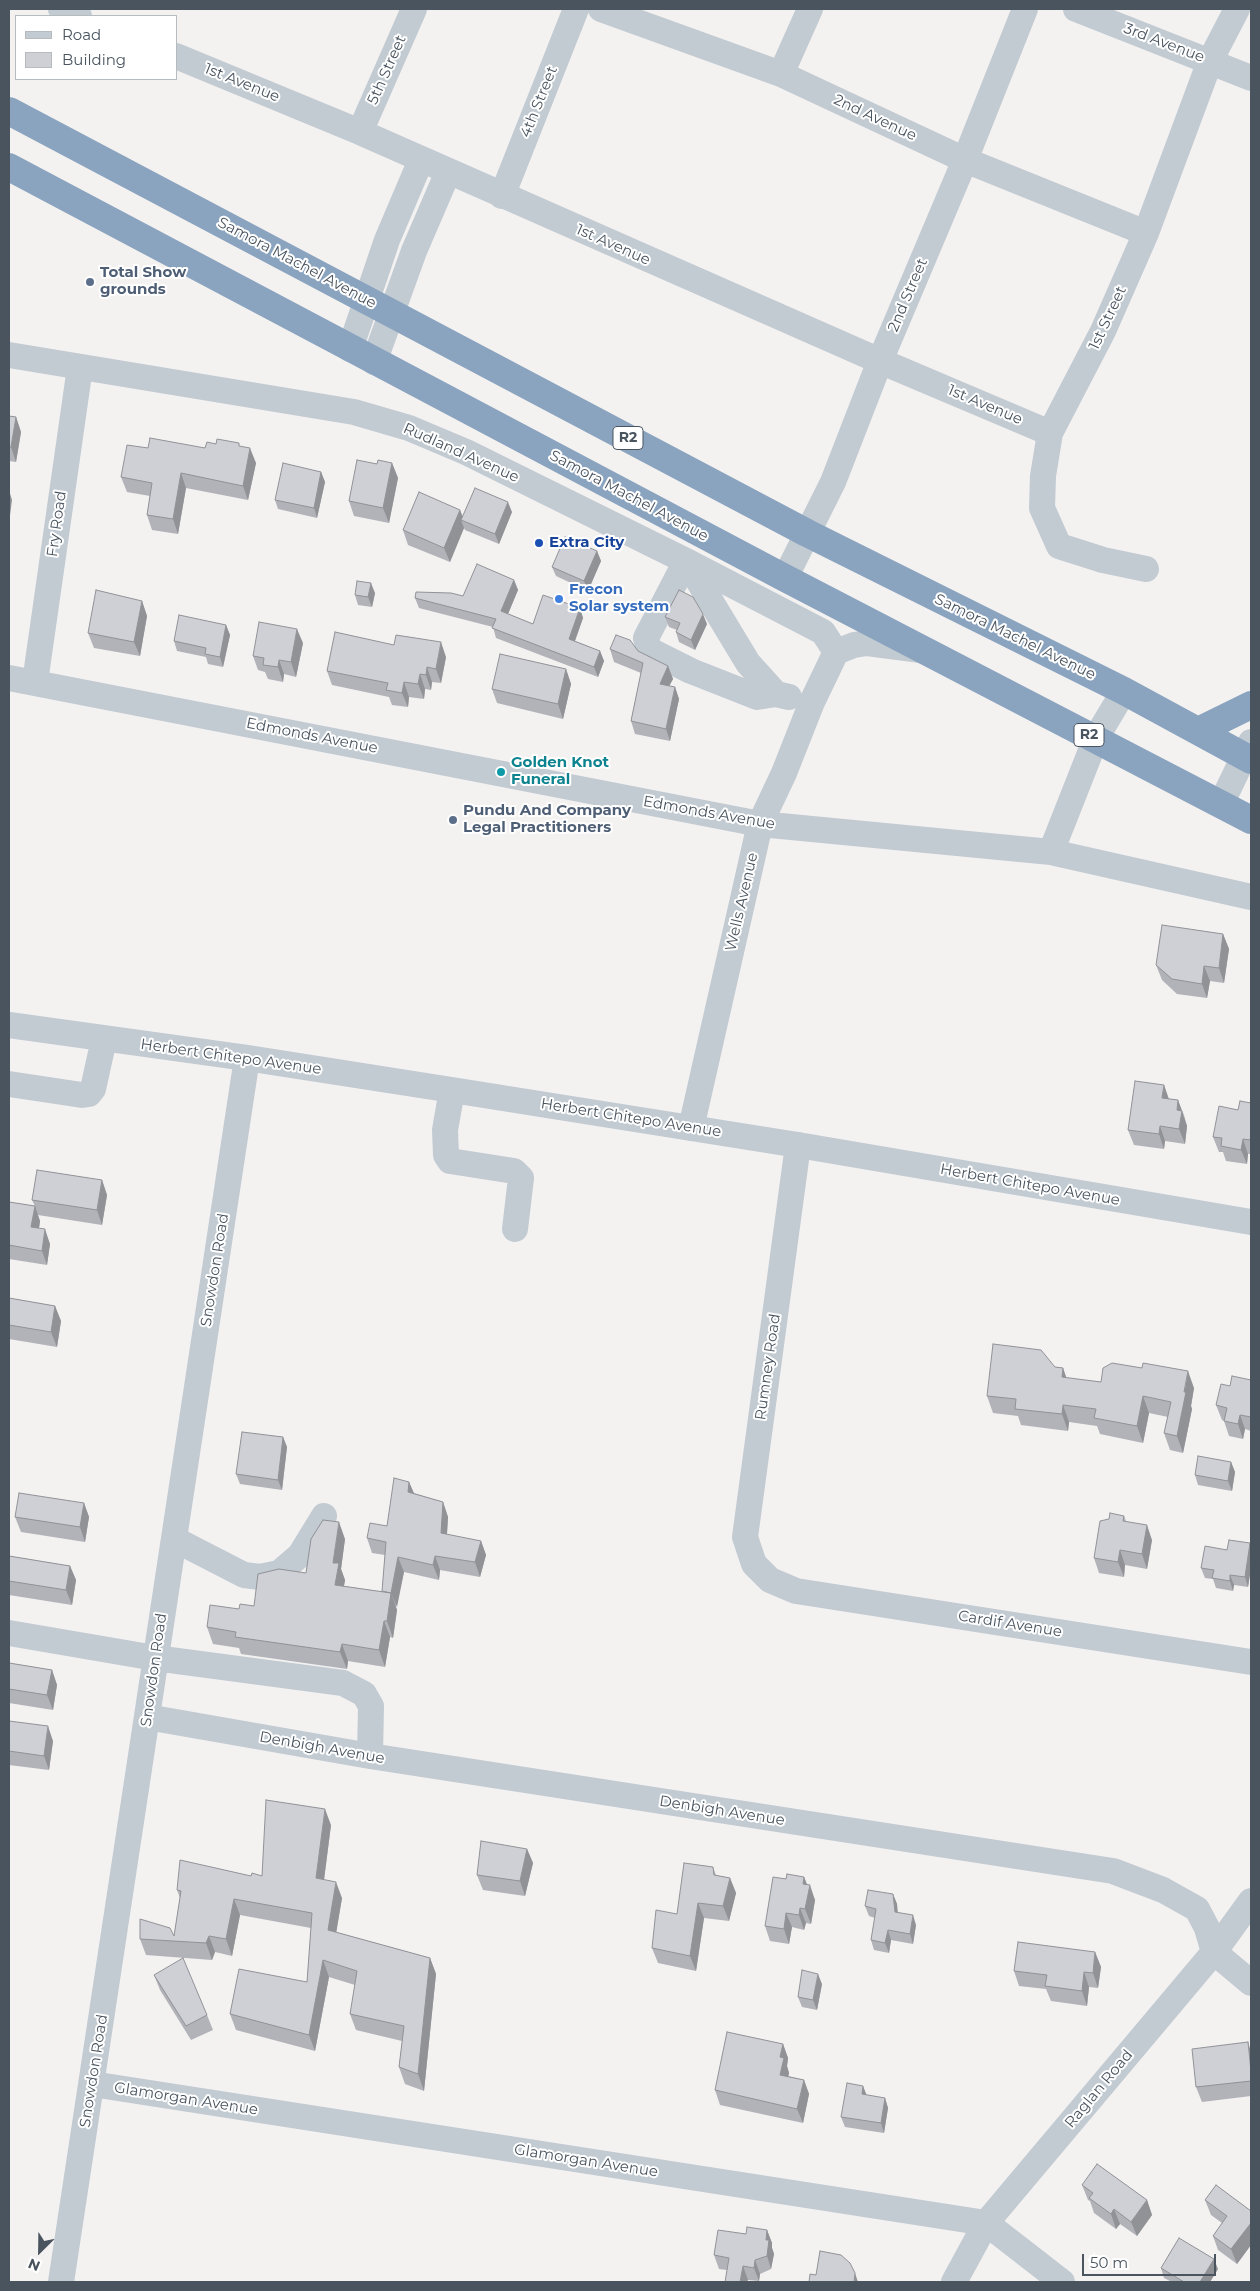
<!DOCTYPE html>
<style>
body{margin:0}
#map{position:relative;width:1260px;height:2291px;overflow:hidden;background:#f4f1f1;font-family:Montserrat,sans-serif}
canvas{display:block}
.frame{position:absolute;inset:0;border:10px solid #49545f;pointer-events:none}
.legend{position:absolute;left:15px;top:15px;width:162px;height:65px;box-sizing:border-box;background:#fff;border:1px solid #b6bbbf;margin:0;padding:6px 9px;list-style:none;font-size:15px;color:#49545f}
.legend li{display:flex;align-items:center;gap:10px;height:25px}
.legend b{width:25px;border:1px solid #b6bbbf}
.north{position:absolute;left:15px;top:2226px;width:50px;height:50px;-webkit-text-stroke:4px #fff;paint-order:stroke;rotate:203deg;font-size:14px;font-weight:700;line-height:20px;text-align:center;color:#49545f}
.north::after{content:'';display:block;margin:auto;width:18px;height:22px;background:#49545f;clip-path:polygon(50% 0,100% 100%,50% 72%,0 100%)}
.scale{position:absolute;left:1082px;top:2254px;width:134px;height:22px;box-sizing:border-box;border:2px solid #49545f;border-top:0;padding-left:6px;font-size:15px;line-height:18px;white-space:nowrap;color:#49545f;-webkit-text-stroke:4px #fff;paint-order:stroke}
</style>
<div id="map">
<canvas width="1260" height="2291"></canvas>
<div class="frame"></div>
<ul class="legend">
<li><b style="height:6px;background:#c2cbd2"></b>Road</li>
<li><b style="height:14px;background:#ced0d6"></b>Building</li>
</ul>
<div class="north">N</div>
<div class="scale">50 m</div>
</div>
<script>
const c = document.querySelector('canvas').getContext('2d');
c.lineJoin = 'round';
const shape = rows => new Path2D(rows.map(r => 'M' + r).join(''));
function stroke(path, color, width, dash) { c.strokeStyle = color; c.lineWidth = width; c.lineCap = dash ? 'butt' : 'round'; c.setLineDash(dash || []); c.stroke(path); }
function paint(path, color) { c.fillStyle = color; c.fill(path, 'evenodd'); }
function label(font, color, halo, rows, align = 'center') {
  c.font = font + ' Montserrat,sans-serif'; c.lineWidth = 4; c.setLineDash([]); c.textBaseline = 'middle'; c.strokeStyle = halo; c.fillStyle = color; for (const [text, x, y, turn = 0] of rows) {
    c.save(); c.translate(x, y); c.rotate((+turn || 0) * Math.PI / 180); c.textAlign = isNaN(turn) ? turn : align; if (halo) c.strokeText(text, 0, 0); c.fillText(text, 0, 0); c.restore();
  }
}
stroke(shape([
 [61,9,79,16],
 [601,9,781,74,965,160,1146,233],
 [1076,9,1251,78],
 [176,56,360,132,880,361,1050,433],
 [781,74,810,9],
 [360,132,414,9],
 [502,196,576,9],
 [350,349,387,240,421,160],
 [9,355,354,412,409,428,466,452,686,561,823,632,836,652,812,702,784,773,760,824,691,1128],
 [374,362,414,251,448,172],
 [686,561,646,638,649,650,691,671,757,697,776,694],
 [687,562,748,663,776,694,789,697],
 [1146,569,1103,560,1059,546,1042,508,1043,476,1050,433,1103,331,1146,233,1210,61,1237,9],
 [785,578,833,482,880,361,965,160,1025,9],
 [836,652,854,645,867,643,921,650],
 [9,678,760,824,1051,852,1251,897],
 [35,682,80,367],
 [1221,804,1251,742],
 [1051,852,1096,738,1124,691],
 [9,1025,247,1058,452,1090,798,1145,1251,1222],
 [9,1084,82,1095,89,1094,93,1089,104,1039],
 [452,1090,445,1130,446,1155,450,1161,514,1171,521,1178,515,1229],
 [798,1145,745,1537,754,1564,770,1580,796,1591,1251,1662],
 [174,1539,244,1575,260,1577,279,1573,300,1555,324,1516],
 [9,1633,155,1658,343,1683,364,1694,371,1706,370,1756],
 [147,1717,370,1756,1113,1871,1163,1890,1197,1909,1207,1928,1214,1952,1251,1983],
 [92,2084,986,2223,1062,2282],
 [61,2282,247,1058],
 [954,2282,986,2223,1214,1952,1251,1901]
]), '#c2cbd2', 26);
stroke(shape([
 [9,111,807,533,1124,691,1251,760],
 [9,167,785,578,1251,820],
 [1198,731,1251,705]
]), '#8aa4bf', 28);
paint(shape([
 [9,416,16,417,21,432,16,462,9,461],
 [216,444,240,446,256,463,248,500,186,488,178,534,152,530,147,515,150,496,127,492,121,477],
 [392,463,398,478,389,523,354,516,349,501,377,464],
 [321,472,325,482,317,518,278,509,275,500],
 [460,510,463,517,512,512,499,544,465,530,464,528,450,562,408,545,403,530],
 [597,551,601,561,588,591,556,576,552,567],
 [514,580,518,590,508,614,533,624,580,608,583,618,575,641,600,651,604,661,598,677,496,638,493,627,419,608,415,598,463,596],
 [375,593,372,607,358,605,355,595],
 [142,601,147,616,140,656,94,648,88,633],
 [665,617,707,624,695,650,679,642,676,632,677,630,669,627],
 [226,625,230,635,223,667,208,664,206,657,177,651,174,641],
 [303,643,296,677,284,674,283,682,268,679,265,672,258,670,253,656],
 [610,649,638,651,668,666,673,679,669,686,675,687,679,699,670,741,635,734,631,721,641,673,614,662],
 [446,657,441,683,432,682,431,690,425,689,424,699,409,697,408,707,392,705,389,697,332,685,327,671],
 [566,669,571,684,563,719,497,703,492,689],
 [1223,934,1229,949,1224,983,1210,981,1207,998,1177,994,1162,980,1156,965],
 [1164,1085,1169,1099,1178,1100,1184,1115,1187,1126,1185,1144,1165,1141,1164,1149,1134,1145,1128,1130],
 [1251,1103,1251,1154,1248,1154,1247,1164,1226,1161,1223,1152,1219,1152,1213,1137,1238,1110],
 [102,1180,107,1195,102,1225,38,1215,40,1221,39,1228,50,1244,47,1265,9,1259,9,1202,35,1206,32,1200],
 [9,1298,55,1306,61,1321,57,1347,9,1339],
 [1055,1367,1063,1368,1066,1378,1101,1382,1194,1388,1191,1406,1192,1409,1183,1453,1170,1450,1164,1433,1168,1417,1149,1413,1143,1443,1100,1434,1097,1426,1069,1422,1068,1431,1021,1425,1018,1416,993,1413,987,1396],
 [1251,1380,1251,1431,1245,1429,1243,1439,1229,1436,1224,1421,1222,1420,1216,1405,1230,1386],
 [283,1437,287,1447,282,1490,240,1484,236,1474],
 [1231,1462,1235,1472,1232,1491,1198,1485,1195,1475],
 [409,1482,414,1493,443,1502,448,1517,447,1535,481,1541,486,1555,480,1577,440,1570,439,1580,404,1572,396,1607,397,1610,393,1638,390,1637,385,1667,348,1661,347,1669,241,1654,239,1648,213,1644,207,1627,239,1609,254,1606,306,1573,345,1539,341,1569,345,1580,344,1586,383,1592,385,1555,372,1553,367,1538,387,1526],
 [84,1503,89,1517,85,1542,21,1532,15,1517],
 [1124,1516,1126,1521,1152,1540,1147,1569,1125,1565,1124,1577,1099,1573,1094,1558],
 [1250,1543,1251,1547,1251,1568,1248,1587,1234,1585,1233,1591,1216,1588,1213,1579,1205,1578,1201,1568],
 [9,1556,70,1566,76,1580,72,1605,9,1595],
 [9,1663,52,1670,57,1685,53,1710,9,1703],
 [9,1721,53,1741,49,1770,9,1765],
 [331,1825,324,1880,342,1898,336,1932,430,1958,436,1974,424,2091,405,2084,399,2067,402,2041,356,2030,350,2014,355,1985,329,1977,315,2051,236,2030,230,2014,307,1982,311,1928,240,1915,232,1956,215,1952,212,1960,146,1955,140,1939,174,1936,180,1898,177,1890,251,1876,262,1876],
 [527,1849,533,1863,525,1896,483,1890,477,1875],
 [713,1867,716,1875,730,1878,736,1893,729,1921,704,1918,696,1971,658,1963,652,1948],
 [804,1877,807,1884,815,1900,811,1924,806,1923,804,1930,792,1927,789,1944,770,1941,765,1926,786,1879],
 [893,1894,897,1904,898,1913,916,1925,913,1944,891,1940,889,1953,874,1950,871,1940,875,1918,869,1916,865,1906],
 [1095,1952,1101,1967,1098,1988,1089,1987,1087,2006,1051,2001,1046,1989,1019,1986,1014,1971],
 [154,1975,207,2015,213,2030,191,2040,160,1990],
 [822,1984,817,2010,802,2007,798,1997],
 [783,2044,788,2058,787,2066,789,2073,788,2076,804,2080,809,2094,803,2123,720,2105,715,2090],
 [1251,2052,1251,2096,1202,2102,1196,2087],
 [863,2086,866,2095,885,2098,888,2108,884,2133,845,2127,841,2117],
 [1082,2185,1147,2200,1152,2215,1137,2236,1120,2224,1116,2229,1094,2213,1090,2201,1088,2200],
 [1205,2200,1251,2211,1251,2245,1237,2264,1218,2250,1213,2236,1222,2223,1211,2215],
 [767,2230,772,2243,772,2248,774,2254,771,2269,760,2274,759,2281,748,2280,727,2270,719,2269,714,2255,746,2234],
 [1161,2268,1218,2269,1210,2282,1172,2282,1164,2278]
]), '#b1b3b8');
paint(shape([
 [16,417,21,432,16,462,11,447],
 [250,448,256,463,248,500,243,486],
 [392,463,398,478,389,523,383,508],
 [321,472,325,482,317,518,314,508],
 [181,473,186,488,178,534,173,519],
 [9,490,12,500,9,523],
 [508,502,512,512,499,544,495,534],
 [460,510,464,521,461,520,464,528,450,562,444,548],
 [597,551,601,561,588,591,584,581],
 [514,580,518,590,505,621,501,611],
 [371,583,375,593,372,607,368,597],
 [142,601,147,616,140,656,134,642],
 [580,608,583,618,572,649,569,639],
 [703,614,707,624,695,650,691,640],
 [226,625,230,635,223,667,220,657],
 [297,629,303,643,296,677,291,662],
 [441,642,446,657,441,683,436,669],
 [600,651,604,661,598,677,594,667],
 [279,660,284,674,283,682,278,667],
 [668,666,673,679,664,696,660,684],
 [427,667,432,682,431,690,426,675],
 [566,669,571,684,563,719,558,704],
 [420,674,425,689,424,699,418,684],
 [404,682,409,697,408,707,402,693],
 [675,687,679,699,670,741,666,729],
 [1223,934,1229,949,1224,983,1219,968],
 [1204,966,1210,981,1207,998,1202,984],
 [1164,1085,1169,1100,1162,1098],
 [1178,1100,1187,1126,1185,1144,1179,1129,1177,1110],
 [1160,1126,1165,1141,1164,1149,1159,1134],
 [1243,1139,1248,1154,1247,1164,1241,1150],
 [102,1180,107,1195,102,1225,97,1210],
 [35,1206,40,1221,37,1242,31,1227],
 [45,1229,50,1244,47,1265,42,1251],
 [55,1306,61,1321,57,1347,51,1332],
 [1063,1368,1069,1385,1062,1377],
 [1188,1371,1194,1388,1191,1406,1192,1409,1183,1453,1177,1436],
 [1143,1396,1149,1413,1143,1443,1137,1426],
 [1063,1405,1069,1422,1068,1431,1062,1414],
 [1240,1415,1245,1429,1243,1439,1238,1424],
 [283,1437,287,1447,282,1490,278,1480],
 [1231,1462,1235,1472,1232,1491,1228,1481],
 [409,1482,415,1496,408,1492],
 [443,1502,448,1517,446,1548,441,1533],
 [84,1503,89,1517,85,1542,80,1527],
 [339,1522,345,1539,341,1569,345,1580,341,1602,335,1585,333,1563],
 [1147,1525,1152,1540,1147,1569,1142,1554],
 [481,1541,486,1555,480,1577,475,1562],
 [1250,1543,1251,1547,1251,1568,1248,1587,1245,1577],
 [1120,1550,1125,1565,1124,1577,1118,1562],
 [435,1556,440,1570,439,1580,433,1565],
 [398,1557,404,1572,397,1607,391,1593],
 [70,1566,76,1580,72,1605,66,1590],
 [1230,1575,1234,1585,1233,1591,1230,1581],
 [391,1593,397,1610,393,1638,387,1621],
 [384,1621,390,1637,385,1667,379,1650],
 [342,1644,348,1661,347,1669,340,1652],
 [52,1670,57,1685,53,1710,47,1695],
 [48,1726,53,1741,49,1770,44,1756],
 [325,1809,331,1825,322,1895,316,1878],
 [527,1849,533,1863,525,1896,520,1881],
 [804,1877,809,1890,810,1885,815,1900,811,1924,805,1909,803,1884],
 [730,1878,736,1893,729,1921,723,1906],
 [336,1882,342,1898,334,1946,328,1930],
 [893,1894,897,1904,898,1922,895,1912],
 [234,1899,240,1915,232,1956,226,1939],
 [698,1903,704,1918,696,1971,690,1956],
 [800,1908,806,1923,804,1930,799,1915],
 [786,1913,792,1927,789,1944,784,1929],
 [913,1915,916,1925,913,1944,910,1934],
 [888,1930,891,1940,889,1953,885,1943],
 [209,1936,215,1952,212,1960,206,1943],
 [1095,1952,1101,1967,1098,1988,1093,1973],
 [430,1958,436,1974,424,2091,418,2074],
 [323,1960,329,1977,315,2051,309,2035],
 [1084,1972,1089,1987,1087,2006,1082,1991],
 [818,1974,822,1984,817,2010,813,2000],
 [1248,2042,1251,2052,1251,2071],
 [783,2044,788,2058,787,2066,789,2073,786,2089,780,2075,780,2057],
 [804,2080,809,2094,803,2123,797,2109],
 [863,2086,867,2096,862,2094],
 [885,2098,888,2108,884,2133,881,2123],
 [1147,2200,1152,2215,1137,2236,1131,2222],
 [1114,2209,1120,2224,1116,2229,1111,2214],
 [1251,2223,1251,2245,1237,2264,1231,2249],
 [767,2230,772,2243,772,2248,774,2254,771,2269,767,2256,766,2240],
 [1214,2259,1218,2269,1210,2282,1200,2282],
 [755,2260,760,2274,759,2281,754,2268],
 [743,2266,748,2280,747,2282,740,2282],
 [855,2273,858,2282,854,2282]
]), '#909296');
const building = shape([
 [9,416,16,417,11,447,9,447,9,416],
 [150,438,205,448,207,442,216,444,217,439,239,443,239,446,250,448,243,486,181,473,173,519,147,515,152,483,121,477,127,445,148,448,150,438],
 [357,460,377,464,378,460,392,463,383,508,349,501,357,460],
 [283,463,321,472,314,508,275,500,283,463],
 [475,488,508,502,495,534,461,520,475,488],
 [419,492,460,510,444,548,403,530,419,492],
 [565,537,597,551,584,581,552,567,565,537],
 [477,564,514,580,501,611,533,624,543,595,580,608,569,639,600,651,594,667,492,628,496,619,415,598,416,592,451,593,463,596,477,564],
 [357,581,371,583,368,597,355,595,357,581],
 [96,590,142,601,134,642,88,633,96,590],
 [679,590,693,597,703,614,691,640,676,632,680,623,665,617,679,590],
 [179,615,226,625,220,657,205,654,206,648,174,641,179,615],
 [259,622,297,629,291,662,279,660,278,667,263,665,264,658,253,656,259,622],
 [335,632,394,645,396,635,441,642,436,669,427,667,426,675,420,674,418,684,404,682,402,693,386,690,388,683,327,671,335,632],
 [616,635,630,640,638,651,668,666,660,684,675,687,666,729,631,721,643,663,610,649,616,635],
 [500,654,566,669,558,704,492,689,500,654],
 [1162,925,1223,934,1219,968,1204,966,1202,984,1172,979,1156,965,1162,925],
 [1135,1081,1164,1085,1162,1098,1178,1100,1177,1110,1182,1111,1179,1129,1160,1126,1159,1134,1128,1130,1135,1081],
 [1240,1101,1251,1103,1251,1135,1250,1140,1243,1139,1241,1150,1221,1146,1222,1138,1213,1137,1219,1106,1238,1110,1240,1101],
 [37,1170,102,1180,97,1210,32,1200,37,1170],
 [9,1202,35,1206,31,1227,45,1229,42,1251,9,1245,9,1202],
 [9,1298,55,1306,51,1332,9,1325,9,1298],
 [993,1344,1041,1350,1055,1367,1063,1368,1062,1377,1101,1382,1103,1368,1112,1363,1142,1368,1143,1363,1188,1371,1184,1392,1186,1392,1177,1436,1164,1433,1171,1402,1143,1396,1137,1426,1094,1418,1096,1409,1063,1405,1062,1414,1015,1409,1016,1399,987,1396,993,1344],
 [1232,1376,1251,1380,1251,1417,1240,1415,1238,1424,1224,1421,1227,1408,1216,1405,1221,1384,1230,1386,1232,1376],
 [242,1432,283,1437,278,1480,236,1474,242,1432],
 [1198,1456,1231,1462,1228,1481,1195,1475,1198,1456],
 [394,1478,409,1482,408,1492,443,1502,441,1533,481,1541,475,1562,435,1556,433,1565,398,1557,391,1593,382,1591,386,1542,367,1538,370,1523,387,1526,394,1478],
 [19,1493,84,1503,80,1527,15,1517,19,1493],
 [1110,1513,1124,1516,1123,1521,1147,1525,1142,1554,1120,1550,1118,1562,1094,1558,1100,1521,1109,1519,1110,1513],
 [323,1520,339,1522,333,1563,339,1563,335,1585,391,1593,387,1621,384,1621,379,1650,342,1644,340,1652,235,1637,236,1632,207,1627,210,1605,239,1609,240,1604,254,1606,258,1574,279,1569,306,1573,311,1539,323,1520],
 [1229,1540,1250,1543,1245,1577,1230,1575,1230,1581,1212,1578,1214,1570,1201,1568,1205,1546,1227,1550,1229,1540],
 [9,1556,70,1566,66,1590,9,1581,9,1556],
 [9,1663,52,1670,47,1695,9,1689,9,1663],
 [9,1721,48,1726,44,1756,9,1751,9,1721],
 [266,1800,325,1809,316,1878,336,1882,328,1930,430,1958,418,2074,399,2067,404,2026,350,2014,357,1971,323,1960,309,2035,230,2014,239,1969,307,1982,312,1913,234,1899,226,1939,209,1936,206,1943,140,1939,140,1919,170,1928,174,1936,181,1891,177,1890,180,1860,251,1876,252,1873,262,1876,266,1800],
 [481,1841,527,1849,520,1881,477,1875,481,1841],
 [684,1863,713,1867,714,1875,730,1878,723,1906,698,1903,690,1956,652,1948,656,1910,677,1914,684,1863],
 [787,1874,804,1877,803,1884,810,1885,805,1909,800,1908,799,1915,786,1913,784,1929,765,1926,773,1877,786,1879,787,1874],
 [868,1890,893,1894,895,1912,913,1915,910,1934,888,1930,885,1943,871,1940,876,1909,865,1906,868,1890],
 [1018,1942,1095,1952,1093,1973,1084,1972,1082,1991,1045,1986,1047,1975,1014,1971,1018,1942],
 [183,1958,207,2015,186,2026,154,1975,183,1958],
 [802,1970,818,1974,813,2000,798,1997,802,1970],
 [727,2032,783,2044,780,2057,784,2058,780,2075,804,2080,797,2109,715,2090,727,2032],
 [1248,2042,1251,2071,1251,2081,1196,2087,1192,2049,1248,2042],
 [847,2083,863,2086,862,2094,885,2098,881,2123,841,2117,847,2083],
 [1097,2164,1147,2200,1131,2222,1114,2209,1111,2214,1089,2198,1093,2193,1082,2185,1097,2164],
 [1216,2185,1251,2211,1251,2223,1231,2249,1213,2236,1227,2216,1205,2200,1216,2185],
 [747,2227,767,2230,766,2240,769,2240,767,2256,755,2260,754,2268,743,2266,740,2282,725,2282,729,2258,714,2255,718,2230,746,2234,747,2227],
 [1179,2238,1214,2259,1200,2282,1184,2282,1161,2268,1179,2238],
 [820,2251,841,2255,850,2263,855,2273,854,2282,809,2282,810,2274,816,2275,820,2251]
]);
paint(building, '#ced0d6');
stroke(building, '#909296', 1);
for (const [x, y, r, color] of [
 [90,282,5,"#5c6f8a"],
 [539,543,5,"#1a4fb4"],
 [559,599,5,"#3f7fe0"],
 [501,772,5,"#0f9aa8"],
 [453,820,5,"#5c6f8a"]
]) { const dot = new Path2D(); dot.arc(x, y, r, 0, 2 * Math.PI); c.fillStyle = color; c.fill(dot); stroke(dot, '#fff', 2); }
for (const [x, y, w] of [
 [628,438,30],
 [1089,735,30]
]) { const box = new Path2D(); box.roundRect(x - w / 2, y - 11.5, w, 23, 4); c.fillStyle = '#fff'; c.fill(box); stroke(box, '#49545f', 1); }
label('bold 14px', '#49545f', null, [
 ["R2",628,438],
 ["R2",1089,735]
]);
label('15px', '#49545f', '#fff', [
 ["3rd Avenue",1164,43,21],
 ["5th Street",387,70,-66],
 ["1st Avenue",242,83,22],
 ["4th Street",539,102,-68],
 ["2nd Avenue",875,118,25],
 ["1st Avenue",613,245,24],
 ["Samora Machel Avenue",297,263,28],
 ["2nd Street",908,295,-67],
 ["1st Street",1108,318,-65],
 ["1st Avenue",985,405,23],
 ["Rudland Avenue",461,453,24],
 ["Samora Machel Avenue",629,496,28],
 ["Fry Road",57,524,-82],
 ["Samora Machel Avenue",1015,637,26],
 ["Edmonds Avenue",312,736,11],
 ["Edmonds Avenue",709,813,10],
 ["Wells Avenue",742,902,-77],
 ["Herbert Chitepo Avenue",231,1057,8],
 ["Herbert Chitepo Avenue",631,1118,9],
 ["Herbert Chitepo Avenue",1030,1185,10],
 ["Snowdon Road",215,1270,-81],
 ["Rumney Road",768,1367,-82],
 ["Cardif Avenue",1010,1624,9],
 ["Snowdon Road",154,1670,-82],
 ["Denbigh Avenue",322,1748,10],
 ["Denbigh Avenue",722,1811,9],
 ["Snowdon Road",94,2071,-81],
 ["Raglan Road",1099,2089,-50],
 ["Glamorgan Avenue",186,2099,9],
 ["Glamorgan Avenue",586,2161,9]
]);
label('bold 15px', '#4e5e75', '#fff', [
 ["Total Show",100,273],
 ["grounds",100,290],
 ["Pundu And Company",463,811],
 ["Legal Practitioners",463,828]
], 'left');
label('bold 15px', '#164399', '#fff', [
 ["Extra City",549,543]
], 'left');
label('bold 15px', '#366cbe', '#fff', [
 ["Frecon",569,590],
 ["Solar system",569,607]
], 'left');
label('bold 15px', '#0d838f', '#fff', [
 ["Golden Knot",511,763],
 ["Funeral",511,780]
], 'left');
</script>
